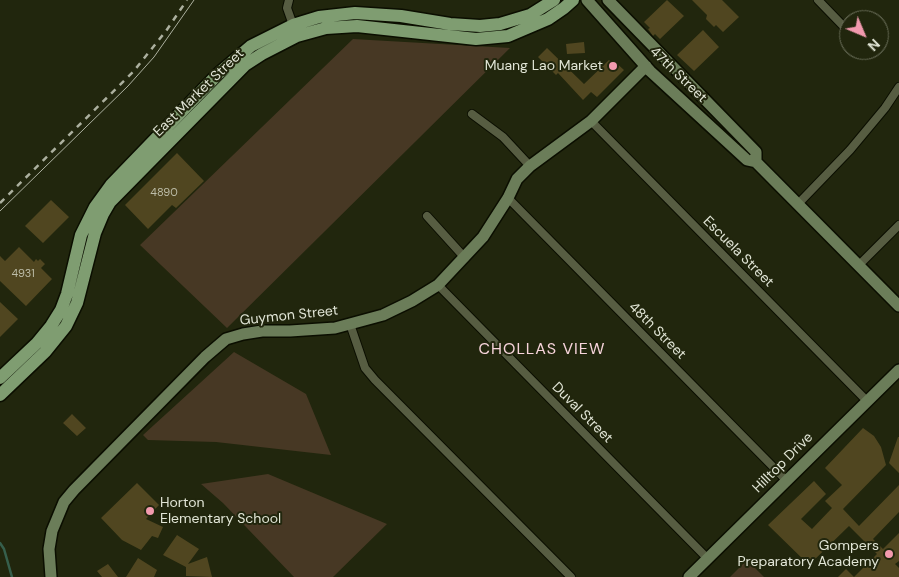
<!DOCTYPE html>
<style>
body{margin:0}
#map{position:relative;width:899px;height:577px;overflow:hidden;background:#21260d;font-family:"DM Sans",sans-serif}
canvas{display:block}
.north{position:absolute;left:839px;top:10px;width:50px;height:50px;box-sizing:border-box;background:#21260d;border:1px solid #6e725d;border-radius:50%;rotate:135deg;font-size:14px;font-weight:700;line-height:20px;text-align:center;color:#e1e5d6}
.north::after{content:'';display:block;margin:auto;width:18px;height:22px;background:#f29aae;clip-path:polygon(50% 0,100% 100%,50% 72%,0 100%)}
</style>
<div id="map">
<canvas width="899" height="577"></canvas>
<div class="north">N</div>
</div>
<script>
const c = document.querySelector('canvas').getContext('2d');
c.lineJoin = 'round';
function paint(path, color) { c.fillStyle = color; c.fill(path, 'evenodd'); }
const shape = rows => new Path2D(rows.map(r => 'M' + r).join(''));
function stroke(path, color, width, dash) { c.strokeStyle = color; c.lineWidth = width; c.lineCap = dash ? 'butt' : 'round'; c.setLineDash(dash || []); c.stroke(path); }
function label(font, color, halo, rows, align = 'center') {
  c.font = font + ' "DM Sans",sans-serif'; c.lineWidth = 4; c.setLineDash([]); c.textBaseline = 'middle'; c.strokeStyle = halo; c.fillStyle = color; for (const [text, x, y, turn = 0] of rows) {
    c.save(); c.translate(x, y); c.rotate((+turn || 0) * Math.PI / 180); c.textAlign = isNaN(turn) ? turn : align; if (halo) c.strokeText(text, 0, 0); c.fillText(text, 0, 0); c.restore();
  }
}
paint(shape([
 [353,39,510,48,227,328,140,245],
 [234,352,306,394,331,455,216,442,148,440,143,435],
 [268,474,387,524,333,577,294,577,223,503,201,484],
 [747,560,764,577,730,577]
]), '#473824');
stroke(shape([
 [0,543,4,549,12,577]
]), '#365f4c', 2.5);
paint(shape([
 [667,0,684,16,660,39,655,34,653,36,648,29,650,28,644,22],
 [692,0,722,0,739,17,723,32,716,25,714,27,706,19,707,15],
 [703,30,719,47,694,71,677,55],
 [584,42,585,53,567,54,566,44],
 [547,48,584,84,609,60,611,62,613,60,624,70,597,97,591,92,583,100,558,73,556,75,538,57],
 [177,153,204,181,176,208,172,205,148,229,125,205],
 [51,200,69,217,43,243,25,226],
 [19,247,34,262,36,259,38,261,40,259,45,264,41,268,52,279,26,306,0,281,0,256,5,261],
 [0,302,18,319,0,337],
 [72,414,86,428,77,436,63,423],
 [863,428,874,436,881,447,886,465,843,509,859,526,899,485,899,512,873,539,883,549,899,533,899,561,895,564,899,568,899,577,838,577,846,569,854,577,877,554,849,526,809,565,768,525,814,481,826,494,801,519,812,529,832,508,825,501,842,485,825,468],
 [898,437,899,437,899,473,889,463],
 [137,483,159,505,146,519,163,527,158,538,152,536,141,550,122,540,101,518],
 [177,535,199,549,188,564,207,557,212,577,186,576,186,567,163,555],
 [138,558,157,570,154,577,126,577],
 [108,564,118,577,102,577,97,571]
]), '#504620');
const street = shape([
 [289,0,287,8,293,25],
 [818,0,849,32],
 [472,114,503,137,530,166],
 [591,121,867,401],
 [508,198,787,481],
 [798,204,850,150,885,108,899,87],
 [427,216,465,258],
 [859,265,899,225],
 [438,285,708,559],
 [350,324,365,368,375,380,571,577]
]);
const secondary = shape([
 [587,0,650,71,747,160,756,162,899,306],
 [608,0,756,152,756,162],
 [51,577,49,549,52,531,64,502,74,490,205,357,226,339,243,334,262,331,290,331,335,328,383,315,412,301,438,285,483,237,508,198,517,179,530,166,591,121,646,66],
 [689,577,899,370]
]);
const primary = shape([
 [0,378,37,343,51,326,61,310,67,294,81,235,95,207,111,185,218,74,251,46,293,25,319,17,355,13,401,16,450,24,480,26,500,24,530,15,554,0],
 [0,395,45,352,66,326,77,303,95,233,103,214,110,202,245,65,262,54,297,36,326,28,357,26,476,39,508,36,548,19,564,8,573,0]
]);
stroke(street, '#0b0e00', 10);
stroke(secondary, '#0b0e00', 14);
stroke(primary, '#0b0e00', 15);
stroke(street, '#575d42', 8);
stroke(secondary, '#6b7d59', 11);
stroke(primary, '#7f9d71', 12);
stroke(shape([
 [0,211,128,86,154,57,194,0]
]), '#acb09f', 1);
stroke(shape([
 [0,203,133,72,166,31,187,0]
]), '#acb09f', 2.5, [6, 6]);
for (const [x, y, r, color] of [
 [613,66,5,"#f29aae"],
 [150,511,5,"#f29aae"],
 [889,554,5,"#f29aae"]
]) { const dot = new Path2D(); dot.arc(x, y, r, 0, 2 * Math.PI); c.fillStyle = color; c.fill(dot); stroke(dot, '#21260d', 2); }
label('11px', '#bdbda8', null, [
 ["4890",164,193],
 ["4931",23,274]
]);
label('14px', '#e1e5d6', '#21260d', [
 ["Muang Lao Market",603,66],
 ["Horton",160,503,"left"],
 ["Elementary School",160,519,"left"],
 ["Gompers",879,546],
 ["Preparatory Academy",879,562]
], 'right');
label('14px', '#e1e5d6', '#21260d', [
 ["47th Street",678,75,44],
 ["East Market Street",199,93,-44],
 ["Escuela Street",738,252,45],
 ["Guymon Street",289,316,-6],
 ["48th Street",657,331,45],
 ["Duval Street",582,413,45],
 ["Hilltop Drive",783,463,-45]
]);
c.letterSpacing = '1px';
label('16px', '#f7d4db', '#21260d', [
 ["CHOLLAS VIEW",542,350]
]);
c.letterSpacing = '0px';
</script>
